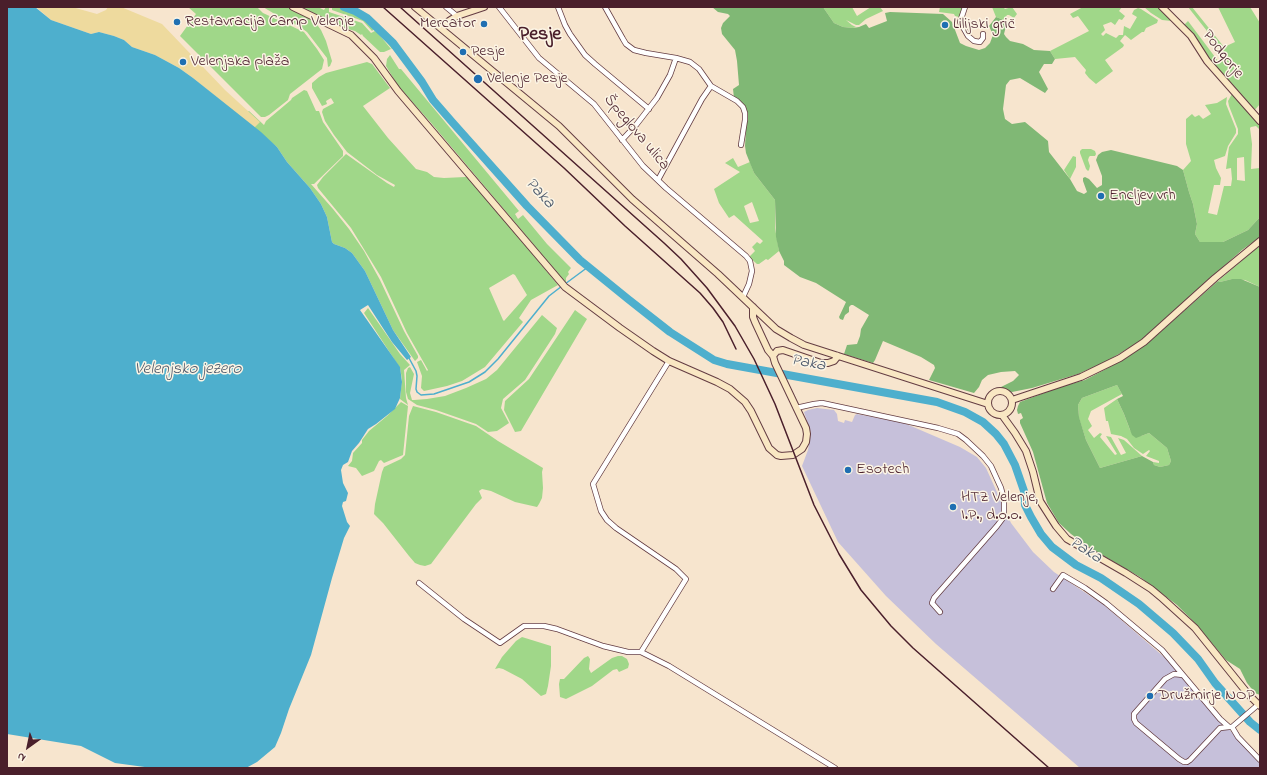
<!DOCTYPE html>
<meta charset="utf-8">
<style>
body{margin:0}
#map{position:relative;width:1267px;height:775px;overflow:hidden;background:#f7e5ce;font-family:"Indie Flower",sans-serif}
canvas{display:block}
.frame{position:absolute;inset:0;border:8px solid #4a1f2b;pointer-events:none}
.north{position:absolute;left:8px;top:727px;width:40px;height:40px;-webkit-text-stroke:3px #fcf5e5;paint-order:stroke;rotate:213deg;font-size:11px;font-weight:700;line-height:16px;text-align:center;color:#4a1f2b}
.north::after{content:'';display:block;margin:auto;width:14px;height:18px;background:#4a1f2b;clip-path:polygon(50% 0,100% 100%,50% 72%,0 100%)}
</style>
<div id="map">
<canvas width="1267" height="775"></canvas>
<div class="frame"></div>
<div class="north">N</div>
</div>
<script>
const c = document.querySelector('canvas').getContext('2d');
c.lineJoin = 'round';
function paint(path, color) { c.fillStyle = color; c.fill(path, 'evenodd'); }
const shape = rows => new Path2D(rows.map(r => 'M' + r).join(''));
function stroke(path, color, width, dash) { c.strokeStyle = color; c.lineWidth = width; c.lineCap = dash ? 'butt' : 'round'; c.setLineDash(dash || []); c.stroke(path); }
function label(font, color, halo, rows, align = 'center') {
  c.font = font + ' "Indie Flower",sans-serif'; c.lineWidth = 3; c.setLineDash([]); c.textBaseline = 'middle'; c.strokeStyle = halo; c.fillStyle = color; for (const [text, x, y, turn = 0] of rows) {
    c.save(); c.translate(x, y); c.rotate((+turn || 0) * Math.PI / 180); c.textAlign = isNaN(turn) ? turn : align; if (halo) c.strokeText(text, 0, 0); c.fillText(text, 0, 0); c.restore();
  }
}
paint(shape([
 [817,408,834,410,837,414,838,421,844,423,845,420,852,422,855,415,857,414,904,423,960,447,977,457,986,468,1011,523,1033,552,1054,572,1104,605,1171,663,1242,744,1260,760,1260,768,1080,768,936,644,886,596,838,542,802,466,808,450,811,433,804,412,808,410]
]), '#c6c0da');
paint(shape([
 [188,7,257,7,263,13,304,32,317,49,324,60,322,69,290,94,288,100,269,115,265,117,261,117,180,36,196,14],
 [263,7,287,7,303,15,315,22,321,30,326,41,332,61,330,66,328,67,327,58,307,32,300,27,278,16],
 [300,7,318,7,324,10,326,7,329,7,329,12,362,23,371,33,375,31,377,32,391,49,384,52,380,52,363,36,362,34,361,35,355,31,348,29],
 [332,7,340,8,359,15,367,20,390,42,394,48,392,49,375,28,372,31,363,21,332,10],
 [823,7,852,7,857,16,871,7,880,7,883,11,866,19,859,25,856,25,846,20,852,25,856,27,853,28,843,27,834,23],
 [940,7,963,7,961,15,959,17,955,16,954,14,939,12],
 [992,7,1003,7,1005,9,1012,7,1017,14,1014,18,1009,15,1007,15,1004,20,996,17],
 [1083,7,1122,7,1119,11,1125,16,1122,20,1119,19,1115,25,1111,22,1103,25,1105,30,1101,34,1103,36,1106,33,1116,38,1119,35,1123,35,1124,26,1130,29,1137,17,1132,14,1134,10,1138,8,1141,9,1158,20,1157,23,1146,28,1144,32,1142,32,1131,40,1125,35,1120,41,1124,45,1123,47,1105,60,1113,71,1096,84,1089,78,1085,73,1086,70,1075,57,1055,59,1050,51,1089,31,1078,16,1073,18,1070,14],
 [1144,7,1159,7,1172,19,1171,21,1162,20,1151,13],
 [1188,7,1192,7,1224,47,1235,42,1218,7,1250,7,1260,23,1260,104,1253,112,1210,61,1184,25,1188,21,1218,61,1226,55],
 [390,55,399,69,401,69,519,211,515,214,518,219,523,215,547,244,571,268,568,272,569,274,566,278,566,283,432,124,398,86,386,66,387,59],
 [367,62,372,64,390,88,363,106,388,138,416,169,427,172,434,177,444,178,465,177,467,176,488,200,558,285,531,300,519,318,523,322,485,367,462,381,447,386,424,391,421,388,422,376,417,362,421,360,427,371,428,370,407,333,381,277,351,228,318,188,317,185,323,177,346,154,387,183,394,187,395,185,377,175,347,152,334,135,325,121,322,112,323,109,334,103,331,98,326,101,327,104,322,106,312,88,312,83,319,77,326,73],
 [513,274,515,275,527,295,504,321,503,320,489,288],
 [304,90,307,91,316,111,319,111,323,122,343,151,343,156,314,184,311,184,333,209,349,229,364,251,380,280,404,331,418,356,418,358,415,361,393,330,365,271,352,253,345,248,334,244,332,242,327,217,321,204,310,188,287,162,277,147,254,128,247,112,249,111,264,125,266,121,291,100,292,98],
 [1232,94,1260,125,1260,130,1256,126,1251,127,1250,128,1252,144,1251,169,1260,168,1260,217,1248,230,1223,242,1200,242,1195,234,1197,224,1193,204,1189,192,1183,170,1191,161,1186,144,1186,119,1192,114,1195,117,1199,115,1203,119,1211,114,1205,105,1217,103,1227,97,1226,104,1236,129,1236,133,1228,146,1225,156,1214,160,1216,168,1221,178,1220,185,1214,185,1208,213,1217,215,1224,186,1231,186,1232,179,1231,168,1226,169,1229,147,1238,134,1238,129,1229,106,1228,101],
 [1244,157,1245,181,1237,180,1237,158],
 [1082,149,1091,149,1095,151,1096,154,1095,156,1090,156,1089,157,1088,160,1090,166,1089,170,1088,171,1086,169,1080,153,1080,151],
 [1073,156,1076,157,1076,167,1070,179,1064,170],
 [733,158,738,167,750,162,754,173,775,200,775,228,779,251,768,260,766,259,759,264,757,264,749,257,755,251,752,247,757,242,760,244,763,241,734,215,729,218,719,203,714,189,740,172,725,163],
 [752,202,759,221,750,223,744,206],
 [1260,245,1260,287,1245,280,1232,279,1220,282,1218,281],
 [368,308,400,354,410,365,404,370,406,398,408,405,400,399,402,379,400,368,364,313],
 [575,310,587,319,521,431,515,432,504,410,505,401,529,379],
 [542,315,557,328,555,334,525,380,503,399,501,408,509,423,497,431,488,432,476,424,436,410,417,405,408,399,406,392,406,373,408,368,410,367,414,374,410,393,412,400,414,400,427,399,445,396,466,388,486,379,497,370],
 [1117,385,1122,394,1091,411,1088,419,1092,426,1088,430,1094,438,1100,433,1102,434,1100,437,1115,455,1117,454,1106,436,1111,437,1121,455,1126,453,1118,438,1124,440,1142,456,1100,468,1086,440,1079,418,1078,405,1082,398],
 [1117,399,1124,414,1130,430,1141,436,1149,433,1167,448,1171,461,1169,465,1160,467,1154,465,1153,462,1159,463,1159,461,1146,456,1150,451,1149,450,1143,454,1134,448,1127,439,1121,436,1111,434,1108,421,1106,421,1104,408],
 [401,402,408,406,403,455,384,463,381,460,379,461,374,471,362,476,356,468,348,466,352,461,353,453,362,443,362,440,369,431,387,416],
 [413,406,436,412,476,426,498,441,543,468,542,472,543,488,542,498,539,504,537,507,515,502,491,491,482,489,479,491,482,498,476,504,431,564,425,566,420,565,415,563,409,556,383,523,374,514,375,504,382,472,384,467,401,459,405,455,409,416],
 [522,637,551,646,551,666,548,686,546,694,541,696,522,679,503,669,499,668,495,669,502,657,516,641],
 [588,656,590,659,589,669,591,673,612,658,618,656,622,656,627,659,629,664,628,668,619,672,617,669,613,670,592,686,566,699,560,697,559,684,560,679,564,679,584,658]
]), '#a0d789');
paint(shape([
 [712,7,823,7,834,23,843,27,853,28,859,27,866,24,869,28,887,21,885,13,890,12,943,14,952,22,960,43,966,46,979,50,985,48,990,43,993,35,989,26,996,17,1004,20,1006,26,1004,34,1006,37,1010,41,1023,44,1034,50,1050,51,1055,59,1052,64,1044,64,1039,72,1048,89,1045,93,1020,78,1010,80,1006,85,1003,109,1005,119,1012,124,1025,122,1048,141,1049,152,1070,179,1077,191,1084,194,1087,192,1083,181,1083,178,1085,177,1089,179,1097,188,1102,185,1102,176,1096,160,1098,155,1102,152,1111,150,1177,166,1183,170,1189,192,1193,204,1197,224,1195,234,1200,242,1223,242,1248,230,1260,217,1260,237,1242,250,1139,342,1107,361,1078,374,1032,388,1012,392,1003,390,1001,387,1013,381,1019,375,1015,371,1001,372,988,375,982,380,979,387,974,393,929,380,935,368,934,365,921,357,883,341,875,360,873,363,844,354,847,345,857,344,860,336,861,329,869,315,853,305,851,305,849,307,849,312,845,315,843,320,840,319,839,317,846,302,816,283,800,277,784,265,784,261,779,251,776,237,775,200,754,173,746,153,745,146,747,113,734,98,733,89,739,85,737,61,735,50,722,34,721,28,723,23,730,16,728,14,718,12],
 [1232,279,1241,279,1260,287,1260,695,1255,693,1247,683,1240,669,1226,660,1195,623,1177,605,1140,577,1090,548,1071,534,1059,523,1047,503,1033,452,1020,423,1020,420,1023,418,1021,413,1018,414,1017,410,1018,406,1020,402,1060,387,1085,380,1106,369,1131,354,1149,342,1218,281,1220,282],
 [1117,385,1123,396,1117,399,1124,414,1132,435,1136,438,1149,433,1167,448,1171,461,1169,465,1160,467,1154,465,1153,462,1142,456,1100,468,1086,440,1079,417,1078,405,1082,398]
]), '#80b875');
paint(shape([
 [36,7,72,7,97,14,106,10,108,7,121,7,162,24,225,90,260,122,254,128,193,78,179,68,155,55,132,47,124,40,114,36,99,32,91,34,51,20]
]), '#eeda9e');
paint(shape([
 [7,7,35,7,51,20,91,34,99,32,114,36,124,40,132,47,155,55,179,68,193,78,261,132,277,147,287,162,310,188,321,204,327,217,332,242,334,244,345,248,352,253,365,271,393,330,411,357,407,360,392,342,368,305,360,310,400,367,402,382,400,398,395,409,376,424,368,429,359,443,352,451,348,462,343,465,341,470,343,483,348,493,346,501,343,502,342,506,347,522,350,526,344,538,332,578,311,655,289,709,281,733,275,747,257,762,246,768,152,768,115,763,81,746,7,734]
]), '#4eafcd');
stroke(shape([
 [565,284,588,267],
 [409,358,416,371,417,376,416,389,417,392,421,395,434,394,469,382,485,372,498,359,549,296,562,286]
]), '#4eafcd', 1.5);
stroke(shape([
 [344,7,355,11,367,18,393,43,422,82,433,100,453,123,527,206,580,260,628,299,670,332,714,360,727,364,937,402,965,412,983,422,996,434,1004,444,1015,465,1024,491,1025,505,1031,517,1041,534,1052,547,1076,565,1101,578,1139,604,1173,633,1198,659,1215,683,1250,722,1260,730]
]), '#4eafcd', 8);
const street = shape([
 [446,7,457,16],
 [499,7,539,58,594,104,643,166,666,188,746,256,750,261,752,271,749,284,743,297],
 [558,7,565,25,570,34,585,55,595,64,649,109],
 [605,7,623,39,626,44,634,50,646,53,676,58,690,62,699,69,711,86,737,101,743,107,745,113,745,120,741,145],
 [965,7,960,22,968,36,974,41,980,42,983,38,983,34],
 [622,140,636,125,657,98,670,75,676,58],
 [658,180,702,99,711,86],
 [669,361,593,484,601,511,607,520,616,528,676,569,686,579,641,652,669,666,835,768],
 [796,408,814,404,822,403,938,428,958,434,966,440,983,456,991,466,1001,488,1004,500,1004,513,1003,518,997,526,934,598,932,603,940,612],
 [419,583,464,619,500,643,524,626,544,626,557,629,603,646,628,652,641,652],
 [1053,589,1063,575,1085,588,1106,603,1162,650,1183,675],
 [1229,727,1220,728,1190,760,1187,762,1184,762,1179,759,1136,723,1134,719,1134,714,1165,679,1174,674,1183,675,1220,719,1229,727,1232,727,1238,737,1260,760],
 [1232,727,1260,703]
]);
const secondary = shape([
 [293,7,351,35,374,58,398,91,565,287,620,328,653,351,669,361,717,382,730,389,745,402,751,411,769,448,777,455,781,456,793,455,802,449,806,442,807,434,806,428,775,363,773,356,768,350,755,322,753,317,753,307],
 [415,7,559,126,632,199,718,274,776,329,791,338,804,345,988,404],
 [1162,7,1191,36,1207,61,1260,121],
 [441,28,449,21,457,16,484,7],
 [773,356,777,351,783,350,821,363,828,363,834,361,838,356],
 '988 403a12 12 0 1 1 24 0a12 12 0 1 1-24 0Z',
 [1012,400,1081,377,1120,358,1144,342,1215,278,1260,241],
 [1002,415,1015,433,1026,451,1033,472,1040,501,1056,526,1067,539,1126,573,1151,589,1163,599,1195,628,1248,694,1260,706]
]);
stroke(street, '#643d43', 6);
stroke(secondary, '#643d43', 8);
stroke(street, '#fff', 4.5);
stroke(secondary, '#f9e7c3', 6);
stroke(shape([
 [383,7,564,168,625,226,700,293,713,308,723,322,736,349],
 [400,7,664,243,681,259,707,288,735,326,754,359,775,404,814,505,839,554,861,590,891,626,913,648,1049,768]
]), '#4a1f2b', 1.5);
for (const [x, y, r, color] of [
 [177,22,4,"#1f6fb2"],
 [484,24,4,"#1f6fb2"],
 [945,25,4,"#1f6fb2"],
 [463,52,4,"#1f6fb2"],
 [183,62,4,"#1f6fb2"],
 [478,79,5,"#1f6fb2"],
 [1101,196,4,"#1f6fb2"],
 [848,470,4,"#1f6fb2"],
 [953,507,4,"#1f6fb2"],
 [1150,696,4,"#1f6fb2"]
]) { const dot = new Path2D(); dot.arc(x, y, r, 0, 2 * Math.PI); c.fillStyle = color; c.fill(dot); stroke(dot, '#fcf5e5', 1.5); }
label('16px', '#4a1f2b', '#fcf5e5', [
 ["Restavracija Camp Velenje",185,22],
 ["Mercator",476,24,"right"],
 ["Lilijski grič",953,25],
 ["Pesje",471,52],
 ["Velenjska plaža",191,62],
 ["Velenje Pesje",487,79],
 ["Encljev vrh",1109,196],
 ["Esotech",856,470],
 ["HTZ Velenje,",961,498],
 ["I.P., d.o.o.",961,516],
 ["Družmirje NOP",1158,696]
], 'left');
label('16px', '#4a1f2b', '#fcf5e5', [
 ["Podgorje",1222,55,52],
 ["Špeglova ulica",636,133,50]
]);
label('italic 17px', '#4c596c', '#fcf5e5', [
 ["Paka",539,194,47],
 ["Paka",808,364,10],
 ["Velenjsko jezero",188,370],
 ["Paka",1085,551,33]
]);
label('bold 20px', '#4a1f2b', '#fcf5e5', [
 ["Pesje",540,36]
]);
</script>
